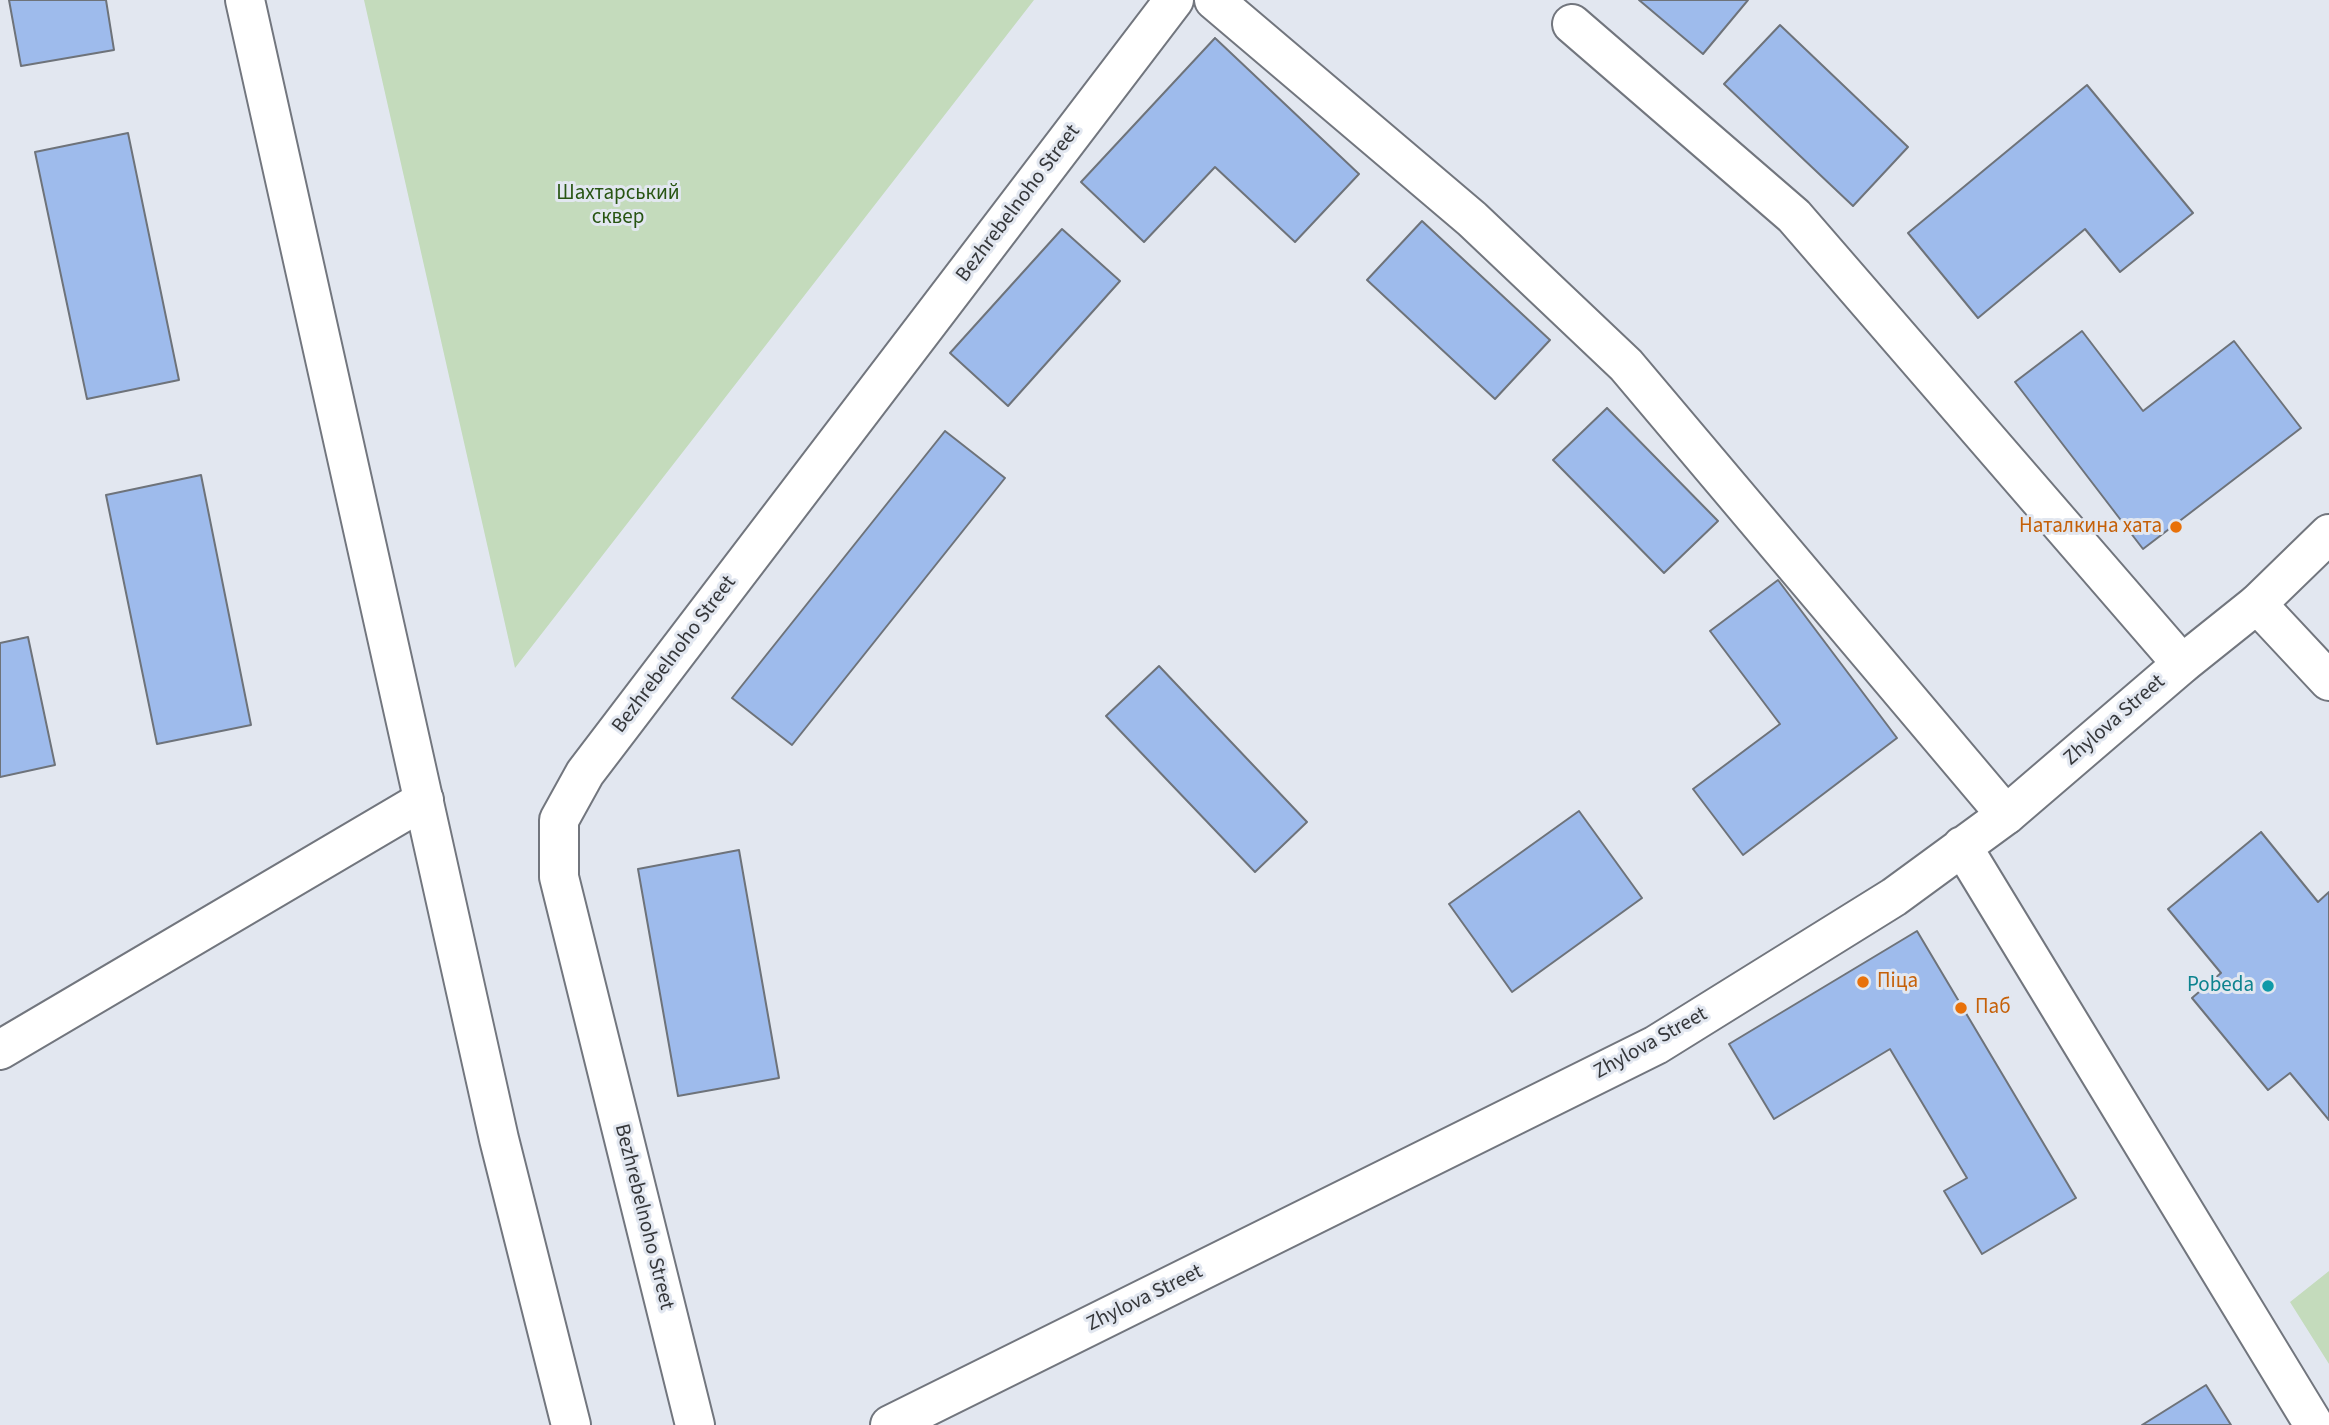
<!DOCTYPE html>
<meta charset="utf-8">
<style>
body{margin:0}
canvas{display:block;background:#e2e7f0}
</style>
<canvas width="2329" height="1425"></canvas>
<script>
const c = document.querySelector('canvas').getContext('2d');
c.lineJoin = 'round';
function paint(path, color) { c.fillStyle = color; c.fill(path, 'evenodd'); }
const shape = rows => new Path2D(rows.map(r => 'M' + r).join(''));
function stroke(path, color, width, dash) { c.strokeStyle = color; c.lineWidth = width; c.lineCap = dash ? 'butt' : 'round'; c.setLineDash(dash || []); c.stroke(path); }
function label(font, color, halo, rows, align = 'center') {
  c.font = font + ' "Source Sans 3",sans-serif'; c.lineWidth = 6; c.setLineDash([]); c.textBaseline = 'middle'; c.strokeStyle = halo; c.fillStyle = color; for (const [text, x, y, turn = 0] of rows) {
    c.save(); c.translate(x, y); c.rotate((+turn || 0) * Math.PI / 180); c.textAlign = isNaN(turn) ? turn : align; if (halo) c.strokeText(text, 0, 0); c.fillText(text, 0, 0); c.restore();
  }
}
paint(shape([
 [364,0,1034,0,515,668],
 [2329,1271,2329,1364,2290,1302]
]), '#c4dbbc');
const building = shape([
 [9,0,106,0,114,50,21,66,9,0],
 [1639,0,1748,0,1703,54,1639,0],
 [1780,25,1908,147,1853,206,1724,84,1780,25],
 [1215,38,1359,174,1295,242,1215,167,1144,242,1081,182,1215,38],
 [2087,85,2193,213,2120,272,2085,229,1978,318,1908,233,2087,85],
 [128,133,179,380,87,399,35,152,128,133],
 [1422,221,1550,340,1495,399,1367,280,1422,221],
 [1062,229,1120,281,1008,406,950,353,1062,229],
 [2082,331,2143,411,2234,341,2301,428,2143,549,2015,382,2082,331],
 [1607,408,1718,521,1664,573,1553,460,1607,408],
 [945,431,1005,478,792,745,732,698,945,431],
 [201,475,251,725,157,744,106,495,201,475],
 [1778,580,1897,738,1743,855,1693,789,1780,724,1710,631,1778,580],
 [28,637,55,765,0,777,0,643,28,637],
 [1159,666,1307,822,1255,872,1106,716,1159,666],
 [1579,811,1642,898,1512,992,1449,904,1579,811],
 [2261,832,2318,902,2329,892,2329,1120,2290,1073,2268,1090,2192,998,2221,973,2168,909,2261,832],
 [739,850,779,1078,678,1096,638,869,739,850],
 [1917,931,2076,1198,1982,1254,1944,1191,1967,1178,1890,1049,1774,1119,1729,1044,1917,931],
 [2206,1385,2231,1425,2142,1425,2206,1385]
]);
paint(building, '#9ebbec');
stroke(building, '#6e737a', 2);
const street = shape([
 [1214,0,1472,219,1626,365,2006,815],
 [1572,24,1794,216,2182,664],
 [2257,604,2329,534],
 [0,1050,424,800],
 [695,1425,559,877,559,820,585,773,1174,0]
]);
const secondary = shape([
 [245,0,499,1139,571,1425],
 [1962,846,2314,1425],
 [890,1425,1656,1045,1894,897,2006,815,2182,664,2257,604,2329,681]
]);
stroke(street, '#72767e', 42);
stroke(secondary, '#72767e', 42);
stroke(street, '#fff', 38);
stroke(secondary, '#fff', 38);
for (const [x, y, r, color] of [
 [2176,527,7,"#e8710a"],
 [1863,982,7,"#e8710a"],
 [2268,986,7,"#0f9aa8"],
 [1961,1008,7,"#e8710a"]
]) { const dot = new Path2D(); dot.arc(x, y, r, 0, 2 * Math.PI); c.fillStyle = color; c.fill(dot); stroke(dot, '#e2e7f0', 2.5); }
label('21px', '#285513', '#e2e7f0', [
 ["Шахтарський",618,194],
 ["сквер",618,218]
]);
label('21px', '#35373a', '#e2e7f0', [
 ["Bezhrebelnoho Street",1019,204,-53],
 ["Bezhrebelnoho Street",675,655,-53],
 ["Zhylova Street",2115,721,-41],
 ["Zhylova Street",1651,1044,-29],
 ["Bezhrebelnoho Street",643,1217,76],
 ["Zhylova Street",1145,1299,-26]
]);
label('21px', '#c56008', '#e2e7f0', [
 ["Наталкина хата",2162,527,"right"],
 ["Піца",1877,982],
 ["Паб",1975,1008]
], 'left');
label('21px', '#0d838f', '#e2e7f0', [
 ["Pobeda",2254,986]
], 'right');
</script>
